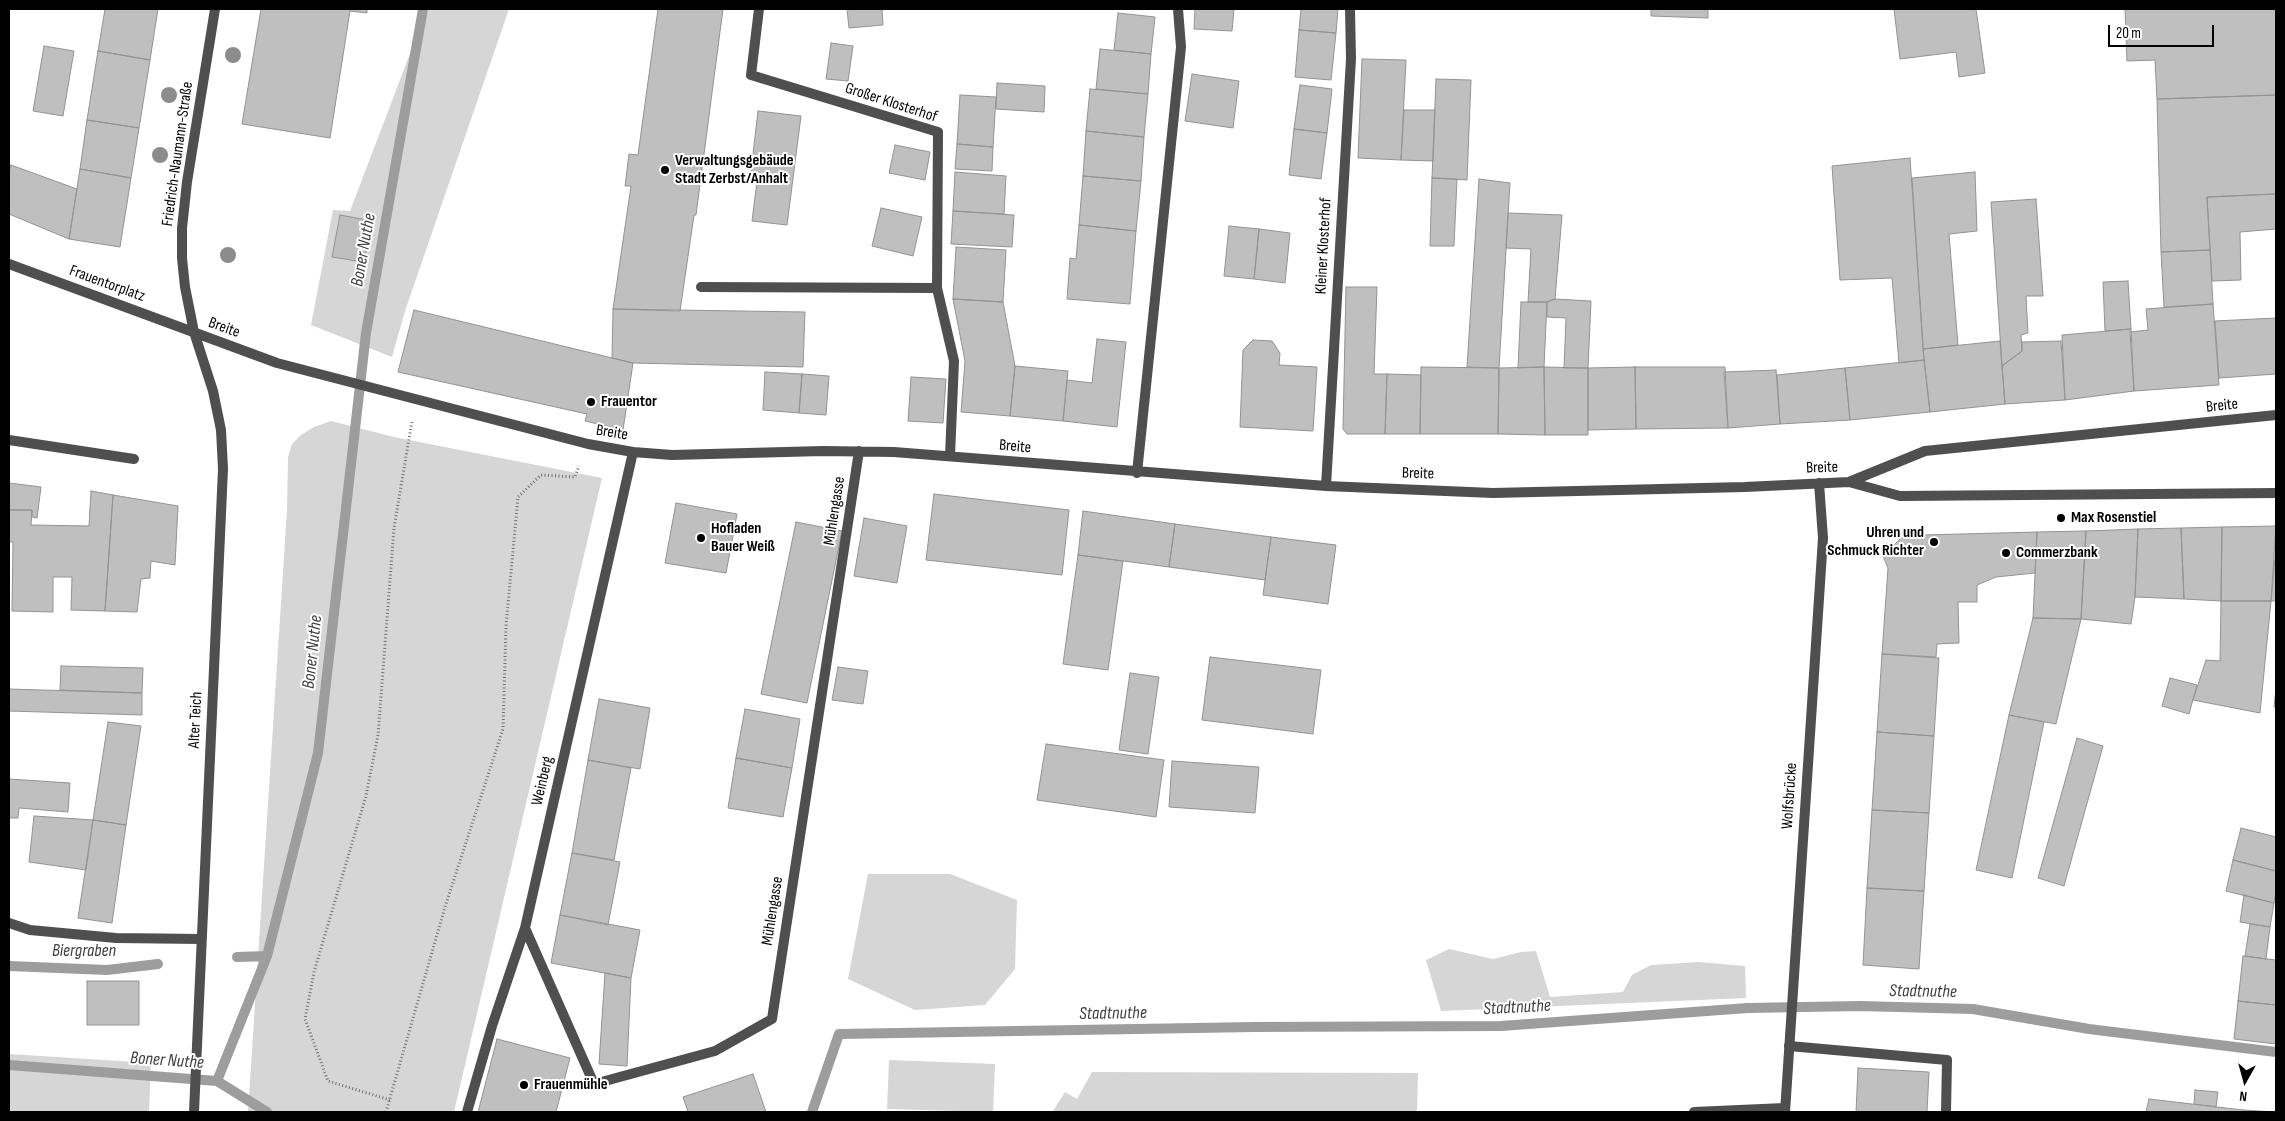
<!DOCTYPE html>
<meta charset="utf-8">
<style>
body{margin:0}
#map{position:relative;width:2285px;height:1121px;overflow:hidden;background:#fff;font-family:"Sofia Sans Condensed",sans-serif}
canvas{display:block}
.frame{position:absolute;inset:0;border:10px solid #000;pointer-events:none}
.north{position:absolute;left:2220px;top:1056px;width:50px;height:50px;-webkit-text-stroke:4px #fff;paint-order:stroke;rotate:187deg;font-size:14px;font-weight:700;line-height:20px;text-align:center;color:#000}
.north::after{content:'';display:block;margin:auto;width:18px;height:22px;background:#000;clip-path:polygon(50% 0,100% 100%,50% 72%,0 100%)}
.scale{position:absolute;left:2108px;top:25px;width:106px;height:22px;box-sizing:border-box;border:2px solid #000;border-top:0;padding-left:6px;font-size:15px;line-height:18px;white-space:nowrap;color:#000;-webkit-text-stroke:4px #fff;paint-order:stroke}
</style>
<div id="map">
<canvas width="2285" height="1121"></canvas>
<div class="frame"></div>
<div class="north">N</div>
<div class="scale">20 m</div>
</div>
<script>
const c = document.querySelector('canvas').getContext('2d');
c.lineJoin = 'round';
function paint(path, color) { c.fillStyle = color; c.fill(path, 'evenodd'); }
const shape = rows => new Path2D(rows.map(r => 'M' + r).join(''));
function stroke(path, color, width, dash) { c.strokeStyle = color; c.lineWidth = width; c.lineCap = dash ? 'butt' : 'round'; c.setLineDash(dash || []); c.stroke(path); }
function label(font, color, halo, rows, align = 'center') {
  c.font = font + ' "Sofia Sans Condensed",sans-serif'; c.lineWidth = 4; c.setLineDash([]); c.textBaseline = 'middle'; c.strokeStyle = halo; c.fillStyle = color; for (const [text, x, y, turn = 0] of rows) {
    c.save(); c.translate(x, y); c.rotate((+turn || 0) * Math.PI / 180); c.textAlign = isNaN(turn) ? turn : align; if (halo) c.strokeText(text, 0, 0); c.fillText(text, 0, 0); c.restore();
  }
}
paint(shape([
 [427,9,509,9,405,311,392,357,311,325,333,210,350,211],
 [331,421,394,437,602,478,454,1112,248,1112,287,510,288,457,292,444,301,435,314,427],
 [868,874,950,874,1017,900,1015,969,985,1005,915,1010,848,979],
 [1449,949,1493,959,1521,952,1536,951,1550,997,1623,992,1632,975,1651,965,1699,962,1745,966,1746,998,1441,1011,1426,960],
 [9,1054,151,1063,149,1112,9,1112],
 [889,1060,995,1064,993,1112,887,1109],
 [1092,1072,1418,1073,1417,1112,1053,1111,1065,1092,1077,1099]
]), '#d6d6d6');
stroke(shape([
 [237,957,267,956],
 [9,966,107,970,158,964],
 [9,1065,217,1081,267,1112],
 [217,1081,267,956,318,753,366,333,423,9],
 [812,1112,839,1034,1254,1027,1501,1026,1748,1008,1860,1006,1973,1009,2089,1029,2276,1052]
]), '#9d9d9d', 10);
const building = shape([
 [105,9,158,9,150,60,98,51,105,9],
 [261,9,367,9,367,13,350,11,330,138,242,124,261,9],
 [658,9,723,9,696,215,694,215,680,311,613,309,631,186,625,186,629,154,638,155,658,9],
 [847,9,882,9,883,25,849,28,847,9],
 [1195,9,1234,9,1232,31,1194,29,1195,9],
 [1301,9,1338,9,1336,33,1299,30,1301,9],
 [1651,9,1708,9,1708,18,1651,16,1651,9],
 [1894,9,1976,9,1985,73,1959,77,1956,52,1900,59,1894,9],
 [2125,9,2276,9,2276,95,2157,99,2155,60,2127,61,2125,9],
 [1118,13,1155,17,1151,54,1114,50,1118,13],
 [1299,30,1336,33,1331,80,1295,77,1299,30],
 [831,43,853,46,848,81,826,79,831,43],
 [44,46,74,51,63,116,33,111,44,46],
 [1100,49,1151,54,1148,94,1096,89,1100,49],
 [98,51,150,60,139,128,87,120,98,51],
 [1362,59,1406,60,1401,160,1358,158,1362,59],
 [1192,74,1239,81,1233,128,1185,121,1192,74],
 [1436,79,1471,80,1467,180,1432,178,1436,79],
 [997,83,1045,86,1044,112,996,109,997,83],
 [1300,85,1332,89,1327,133,1294,129,1300,85],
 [1090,89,1148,94,1144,137,1086,131,1090,89],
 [960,95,996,97,993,147,957,144,960,95],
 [2276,95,2276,194,2207,197,2210,250,2161,252,2157,99,2276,95],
 [1404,110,1435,110,1433,161,1401,160,1404,110],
 [758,111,801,116,787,225,752,221,757,181,750,180,758,111],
 [87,120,139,128,131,178,80,169,87,120],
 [1294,129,1327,133,1321,179,1289,175,1294,129],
 [1086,131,1144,137,1141,181,1083,176,1086,131],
 [957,144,993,147,992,171,955,169,957,144],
 [895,145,930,152,925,180,889,173,895,145],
 [1910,158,1924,360,1899,363,1892,278,1840,280,1832,166,1910,158],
 [11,165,77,189,69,239,9,214,9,172,11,165],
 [80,169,131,178,120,247,69,239,80,169],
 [955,172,1006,176,1004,214,953,211,955,172],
 [1975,172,1977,231,1949,234,1958,345,1923,349,1912,178,1975,172],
 [1083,176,1141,181,1136,231,1079,225,1083,176],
 [1432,178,1457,179,1454,246,1430,246,1432,178],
 [1479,179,1510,183,1499,368,1467,367,1479,179],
 [2276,194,2276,229,2240,232,2241,280,2212,281,2207,197,2276,194],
 [2036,199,2043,296,2026,296,2028,333,2021,335,2022,351,2002,366,1991,202,2036,199],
 [881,208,922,217,913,256,872,246,881,208],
 [953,211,1014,215,1012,247,951,244,953,211],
 [1508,213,1562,215,1555,299,1547,302,1528,302,1531,249,1506,248,1508,213],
 [340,215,372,221,364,262,332,257,340,215],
 [1079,225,1136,231,1130,304,1067,299,1070,258,1076,259,1079,225],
 [1229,226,1259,229,1254,279,1224,276,1229,226],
 [1259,229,1290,233,1285,283,1254,279,1259,229],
 [956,247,1006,250,1003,302,953,299,956,247],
 [2210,250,2213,304,2164,307,2161,252,2210,250],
 [2128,281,2131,329,2105,331,2103,282,2128,281],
 [1346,287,1377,287,1374,374,1387,374,1385,434,1347,434,1343,429,1346,287],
 [953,299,1003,302,1015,366,1010,416,961,412,965,361,953,299],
 [1555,299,1591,301,1588,368,1564,368,1566,318,1547,317,1547,302,1555,299],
 [1521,302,1547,302,1544,367,1518,368,1521,302],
 [2213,304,2219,385,2134,391,2130,332,2148,330,2146,309,2213,304],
 [613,309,805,312,803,367,633,363,612,358,613,309],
 [414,310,633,363,623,430,585,421,587,414,398,372,414,310],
 [2276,318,2276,374,2219,378,2215,321,2276,318],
 [2131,329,2134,391,2065,400,2062,335,2131,329],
 [1097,339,1126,342,1117,427,1063,421,1067,380,1092,383,1097,339],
 [1253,340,1272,341,1280,353,1279,365,1317,367,1313,431,1240,427,1243,350,1253,340],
 [2000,341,2005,404,1930,412,1923,349,2000,341],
 [2061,341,2065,400,2005,404,2002,366,2022,351,2022,342,2061,341],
 [1924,360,1930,412,1850,420,1845,368,1924,360],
 [1015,366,1068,371,1063,421,1010,416,1015,366],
 [1421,367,1499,368,1498,434,1420,434,1421,367],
 [1544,367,1545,435,1498,434,1499,368,1544,367],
 [1544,367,1588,368,1588,435,1545,435,1544,367],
 [1635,367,1725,367,1728,428,1636,429,1635,367],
 [1635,367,1636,429,1588,430,1588,368,1635,367],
 [1845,368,1850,420,1780,424,1777,375,1845,368],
 [1776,370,1780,424,1728,428,1724,372,1776,370],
 [765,372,802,374,799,413,763,410,765,372],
 [802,374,829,376,826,415,799,413,802,374],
 [1387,374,1421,375,1420,434,1385,434,1387,374],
 [911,377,946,379,943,423,908,421,911,377],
 [9,483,41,487,37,518,32,517,32,510,9,510,9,483],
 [91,491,113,495,105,611,71,610,72,577,53,577,53,612,12,611,13,542,9,542,9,510,32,510,31,525,89,526,91,491],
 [934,494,1069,510,1062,575,926,560,934,494],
 [113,495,178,506,175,565,151,561,150,578,141,579,137,612,105,611,113,495],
 [676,503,737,514,726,573,665,563,676,503],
 [1083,511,1175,524,1169,567,1078,555,1083,511],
 [864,518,907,526,897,583,854,576,864,518],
 [796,522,842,531,807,703,761,694,796,522],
 [1175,524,1271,537,1265,580,1169,567,1175,524],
 [2276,526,2271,601,2221,601,2222,527,2276,526],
 [2222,527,2221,601,2184,599,2181,528,2222,527],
 [2181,528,2184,599,2135,597,2138,529,2181,528],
 [1910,529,1923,535,2037,532,2035,573,1996,577,1977,585,1977,602,1958,602,1959,643,1937,644,1936,657,1882,654,1888,568,1883,556,1910,529],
 [2138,529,2135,597,2131,624,2081,619,2086,531,2138,529],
 [2086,531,2081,619,2033,618,2037,532,2086,531],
 [1271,537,1336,545,1328,604,1263,595,1271,537],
 [2276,547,2276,601,2271,601,2276,547],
 [1078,555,1123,561,1108,670,1063,664,1078,555],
 [2221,601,2271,601,2260,713,2193,700,2206,660,2220,661,2221,601],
 [2033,618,2081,619,2056,724,2009,715,2033,618],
 [1882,654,1939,658,1934,736,1877,732,1882,654],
 [1210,657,1321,670,1313,734,1202,720,1210,657],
 [61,666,143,668,142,693,60,690,61,666],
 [838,667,868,671,863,704,832,700,838,667],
 [1130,673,1159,677,1148,754,1119,750,1130,673],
 [2170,678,2197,685,2189,714,2162,706,2170,678],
 [2276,688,2276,707,2274,707,2276,688],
 [9,689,142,693,142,715,9,711,9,689],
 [599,699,650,708,640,769,588,760,599,699],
 [745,709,800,719,792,768,736,758,745,709],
 [2009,715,2044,722,2012,878,1976,870,2009,715],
 [108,722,141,726,126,825,93,820,108,722],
 [1877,732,1934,736,1929,813,1872,810,1877,732],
 [2077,738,2103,746,2064,886,2038,878,2077,738],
 [1046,744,1164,760,1156,817,1037,800,1046,744],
 [736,758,792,768,783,817,728,808,736,758],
 [588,760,631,768,614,860,572,853,588,760],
 [1172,761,1259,767,1255,813,1169,807,1172,761],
 [9,779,70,783,68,812,19,808,18,818,9,818,9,779],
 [1872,810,1929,813,1924,891,1867,888,1872,810],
 [34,816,93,820,86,870,29,862,34,816],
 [93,820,126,825,112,923,78,918,93,820],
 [2241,828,2276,837,2276,871,2233,860,2241,828],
 [572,853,620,862,608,925,560,915,572,853],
 [2233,860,2276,871,2276,892,2274,903,2226,891,2233,860],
 [1867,888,1924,891,1919,969,1863,965,1867,888],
 [2244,895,2274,903,2270,927,2240,922,2244,895],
 [560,915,640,930,631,978,551,963,560,915],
 [2250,924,2270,927,2266,959,2245,956,2250,924],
 [2243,956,2276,960,2276,1005,2238,1001,2243,956],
 [605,973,631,978,627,1066,599,1064,605,973],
 [87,981,139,981,139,1025,87,1025,87,981],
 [2238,1001,2276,1005,2276,1044,2234,1039,2238,1001],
 [497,1039,570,1058,556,1112,478,1112,497,1039],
 [1858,1068,1929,1072,1927,1112,1856,1112,1858,1068],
 [753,1074,766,1112,688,1112,683,1097,753,1074],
 [2195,1090,2218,1092,2216,1107,2194,1104,2195,1090],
 [2149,1099,2243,1110,2244,1112,2146,1112,2149,1099],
 [2243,1110,2276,1112,2244,1112,2243,1110]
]);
paint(building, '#bfbfbf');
stroke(building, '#939393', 1);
stroke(shape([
 [390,1100,328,1081,305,1019,314,972,366,796,378,735,394,528,412,421],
 [386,1112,445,907,503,729,506,626,518,497,541,475,575,477,579,466]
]), '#717171', 3, [1, 2.5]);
stroke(shape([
 [9,923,30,930,116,938,201,939],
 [1789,1046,1947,1060,1946,1112],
 [1694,1112,1785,1108]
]), '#4f4f4f', 10);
stroke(shape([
 [759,9,751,75,938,132,937,288,954,361,950,456],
 [9,264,277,363,588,444,633,452,672,455,823,451,894,452,1326,486,1493,493,1745,487,1849,482,1900,496,2276,493],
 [701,287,937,288],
 [9,440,134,459],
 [1137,473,1181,47,1178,9],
 [1849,482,1925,451,2276,415],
 [1326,486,1351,59,1350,9],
 [525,928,594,1084,715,1051,772,1019,859,451],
 [194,1112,223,469,221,430,213,391,194,332,185,287,182,258,182,228,187,182,215,9],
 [467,1112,492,1026,525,928,633,452],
 [1785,1112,1823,538,1819,483]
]), '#4f4f4f', 10);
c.fillStyle = '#8c8c8c';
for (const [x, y] of [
 [233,55],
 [169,95],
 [160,155],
 [228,255]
]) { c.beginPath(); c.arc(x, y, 8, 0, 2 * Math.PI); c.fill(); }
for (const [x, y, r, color] of [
 [665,170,5,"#000"],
 [591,402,5,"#000"],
 [2061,518,5,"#000"],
 [701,538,5,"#000"],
 [1934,542,5,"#000"],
 [2006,553,5,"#000"],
 [524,1085,5,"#000"]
]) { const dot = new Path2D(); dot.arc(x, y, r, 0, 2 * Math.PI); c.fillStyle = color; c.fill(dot); stroke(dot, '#fff', 2); }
label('16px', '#000', '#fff', [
 ["Großer Klosterhof",891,103,18],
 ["Friedrich-Naumann-Straße",178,154,-82],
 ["Kleiner Klosterhof",1324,246,-87],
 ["Frauentorplatz",107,284,20],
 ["Breite",224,328,20],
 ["Breite",2222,406,-6],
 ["Breite",612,433,9],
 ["Breite",1015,447,5],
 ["Breite",1822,468,-2],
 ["Breite",1418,474,2],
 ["Mühlengasse",835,511,-81],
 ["Alter Teich",196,720,-87],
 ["Weinberg",543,781,-77],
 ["Wolfsbrücke",1790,796,-86],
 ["Mühlengasse",773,911,-81]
]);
label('bold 16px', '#000', '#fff', [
 ["Verwaltungsgebäude",675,161],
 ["Stadt Zerbst/Anhalt",675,179],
 ["Frauentor",601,402],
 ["Max Rosenstiel",2071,518],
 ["Hofladen",711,529],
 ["Bauer Weiß",711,547],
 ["Uhren und",1924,533,"right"],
 ["Schmuck Richter",1924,551,"right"],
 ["Commerzbank",2016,553],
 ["Frauenmühle",534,1085]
], 'left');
label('italic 18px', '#3e3e3e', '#fff', [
 ["Boner Nuthe",364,250,-80],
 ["Boner Nuthe",313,652,-84],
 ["Biergraben",84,951],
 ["Stadtnuthe",1923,992,1],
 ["Stadtnuthe",1517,1008,-3],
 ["Stadtnuthe",1113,1014,-1],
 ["Boner Nuthe",167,1061,4]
]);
</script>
